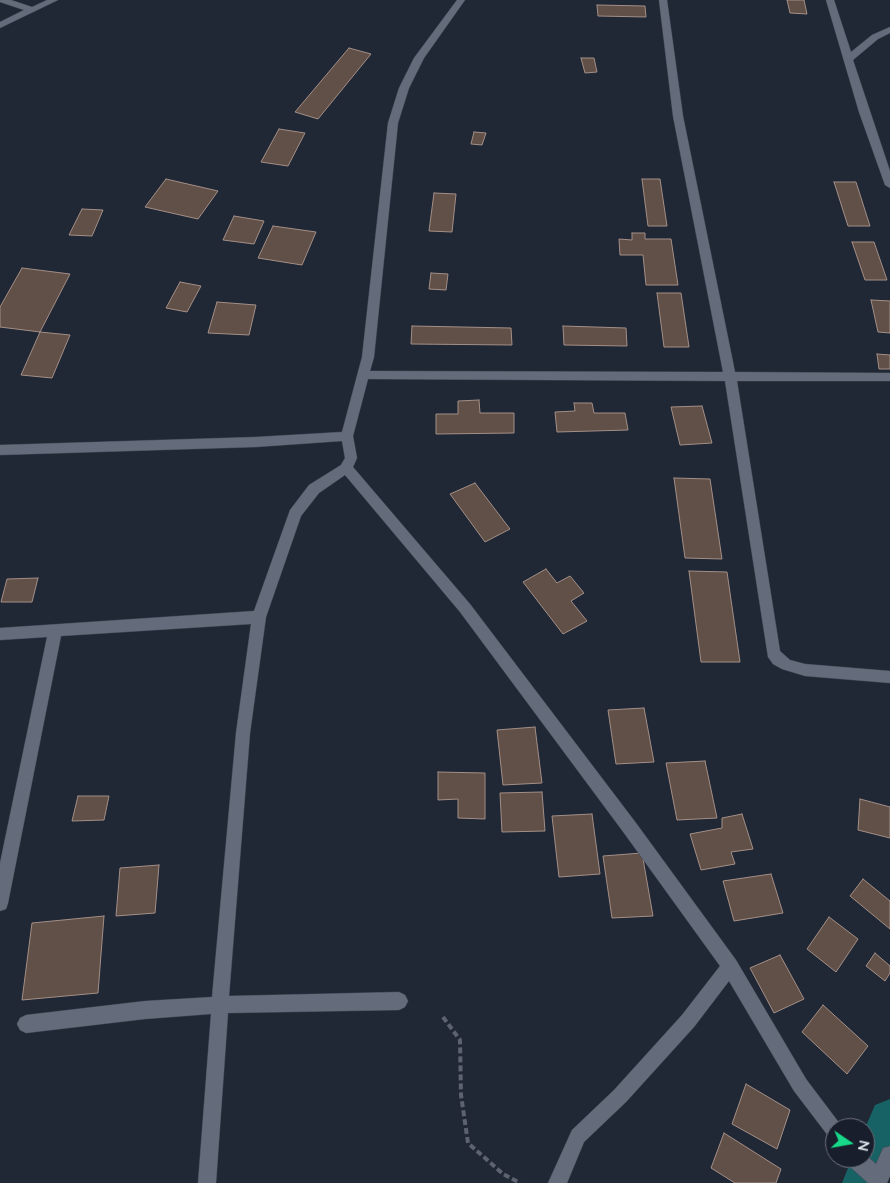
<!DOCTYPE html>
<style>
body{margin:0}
#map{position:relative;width:890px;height:1183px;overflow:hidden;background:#212835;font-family:Lato,sans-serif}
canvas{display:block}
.north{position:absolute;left:825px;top:1118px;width:50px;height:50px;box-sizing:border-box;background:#181e2b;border:1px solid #6a6f7b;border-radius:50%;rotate:102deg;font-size:14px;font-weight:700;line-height:20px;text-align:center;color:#e4e9f2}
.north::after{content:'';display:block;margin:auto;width:18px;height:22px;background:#17d989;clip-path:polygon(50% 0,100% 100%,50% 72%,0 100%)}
</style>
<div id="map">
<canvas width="890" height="1183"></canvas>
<div class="north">N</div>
</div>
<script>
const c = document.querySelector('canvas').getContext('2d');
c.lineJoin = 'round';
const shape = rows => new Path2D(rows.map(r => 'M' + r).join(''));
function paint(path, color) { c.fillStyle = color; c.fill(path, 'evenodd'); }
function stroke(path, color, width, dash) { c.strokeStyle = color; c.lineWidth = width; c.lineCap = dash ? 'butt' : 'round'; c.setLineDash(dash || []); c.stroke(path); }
paint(shape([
 [890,1099,890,1173,886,1183,842,1183,852,1158,865,1158,865,1128,875,1105,890,1099]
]), '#176264');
const building = shape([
 [787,0,804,0,807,14,790,13,787,0],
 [597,5,645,6,646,17,598,16,597,5],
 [349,48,371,54,318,119,295,112,349,48],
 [581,58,594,58,597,72,585,73,581,58],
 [279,129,305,133,288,166,261,162,279,129],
 [474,132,486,133,482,145,471,144,474,132],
 [166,179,218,191,198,219,145,207,166,179],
 [642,179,660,179,667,226,648,226,642,179],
 [834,182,856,182,870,226,848,226,834,182],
 [434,193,456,194,452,232,429,231,434,193],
 [82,209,103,210,92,236,69,235,82,209],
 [234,216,264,221,254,244,223,240,234,216],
 [273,226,316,232,302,265,258,258,273,226],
 [632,233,645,233,645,239,671,239,678,285,646,285,643,255,620,255,619,239,632,240,632,233],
 [852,242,874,242,887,280,865,280,852,242],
 [22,268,70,274,40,332,0,327,0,307,22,268],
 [431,273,448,274,446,290,429,289,431,273],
 [180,282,201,286,187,312,166,308,180,282],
 [657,293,681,293,689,347,664,347,657,293],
 [871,300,890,301,890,333,878,332,871,300],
 [217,302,256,305,249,335,208,333,217,302],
 [412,326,511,328,512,345,411,344,412,326],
 [563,326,626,328,627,346,564,345,563,326],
 [40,332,70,335,52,378,21,375,40,332],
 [877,354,890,355,890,369,879,369,877,354],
 [479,400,480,413,514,413,514,433,436,434,436,414,458,414,458,401,479,400],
 [574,403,592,403,594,413,625,413,628,430,557,432,555,412,575,411,574,403],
 [702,406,712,443,680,445,671,407,702,406],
 [674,478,710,479,722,559,685,558,674,478],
 [475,483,510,529,485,542,450,494,475,483],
 [546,569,557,583,570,576,584,593,571,601,587,621,563,634,523,582,546,569],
 [689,571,727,572,740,662,701,662,689,571],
 [38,578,32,602,1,602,7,579,38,578],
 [644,708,654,762,616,764,608,710,644,708],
 [535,727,542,783,503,785,497,730,535,727],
 [705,761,717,818,677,820,666,763,705,761],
 [438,772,485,773,485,819,458,818,458,799,438,800,438,772],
 [542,792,545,831,502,832,500,793,542,792],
 [78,796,109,796,104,820,72,821,78,796],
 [860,799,890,807,890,838,858,830,860,799],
 [592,814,600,874,559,877,552,816,592,814],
 [742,814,753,849,731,852,735,864,701,870,690,834,722,828,722,818,742,814],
 [642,853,653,916,612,918,603,856,642,853],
 [159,865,155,913,116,916,120,868,159,865],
 [771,874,783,913,734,921,723,881,771,874],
 [863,879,890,901,890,929,850,896,863,879],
 [104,916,98,993,22,1000,32,923,104,916],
 [829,917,858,939,836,972,807,949,829,917],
 [875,953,890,966,890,973,885,981,866,966,875,953],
 [780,955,804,999,774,1013,750,968,780,955],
 [823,1005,868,1046,847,1074,802,1032,823,1005],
 [746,1084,790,1110,777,1149,732,1124,746,1084],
 [724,1133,781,1169,776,1183,735,1183,711,1168,724,1133]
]);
paint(building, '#615048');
stroke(building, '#a38f87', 1);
const minor = shape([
 [0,0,11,0,32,7,47,0,58,0,0,28,0,22,24,10,0,2,0,0],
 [457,0,465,0,424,58,409,88,398,123,374,357,370,371,723,372,673,116,659,0,667,0,683,116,735,372,890,373,890,381,737,381,780,651,790,660,805,664,890,671,890,683,805,676,782,669,773,664,768,657,725,381,368,379,353,436,357,458,353,467,470,604,636,823,736,960,806,1079,843,1128,835,1128,835,1140,829,1137,794,1091,729,981,694,1027,626,1102,584,1142,567,1183,548,1183,572,1130,614,1090,682,1015,720,966,624,833,460,612,345,475,319,493,301,516,266,617,250,733,229,996,399,992,405,995,408,1001,405,1007,399,1010,228,1013,216,1183,198,1183,211,1014,145,1019,26,1033,20,1030,17,1024,20,1018,26,1015,145,1001,212,997,236,733,251,624,61,636,8,903,6,909,0,911,0,863,47,637,0,640,0,628,254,611,290,510,309,485,341,465,345,458,342,441,256,447,0,455,0,445,256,437,342,432,362,357,388,123,399,88,414,58,457,0],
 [826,0,834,0,851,52,872,35,890,27,890,33,878,39,853,60,890,171,890,188,885,185,859,112,826,0],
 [890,1146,890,1176,887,1183,868,1183,848,1165,846,1158,865,1158,865,1154,876,1164,883,1148,890,1146]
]);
stroke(minor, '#3e444f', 1);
stroke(shape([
 [443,1017,460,1040,461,1095,468,1143,503,1174,520,1183]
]), '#5c626e', 4, [6, 3]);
paint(minor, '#646c7c');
</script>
